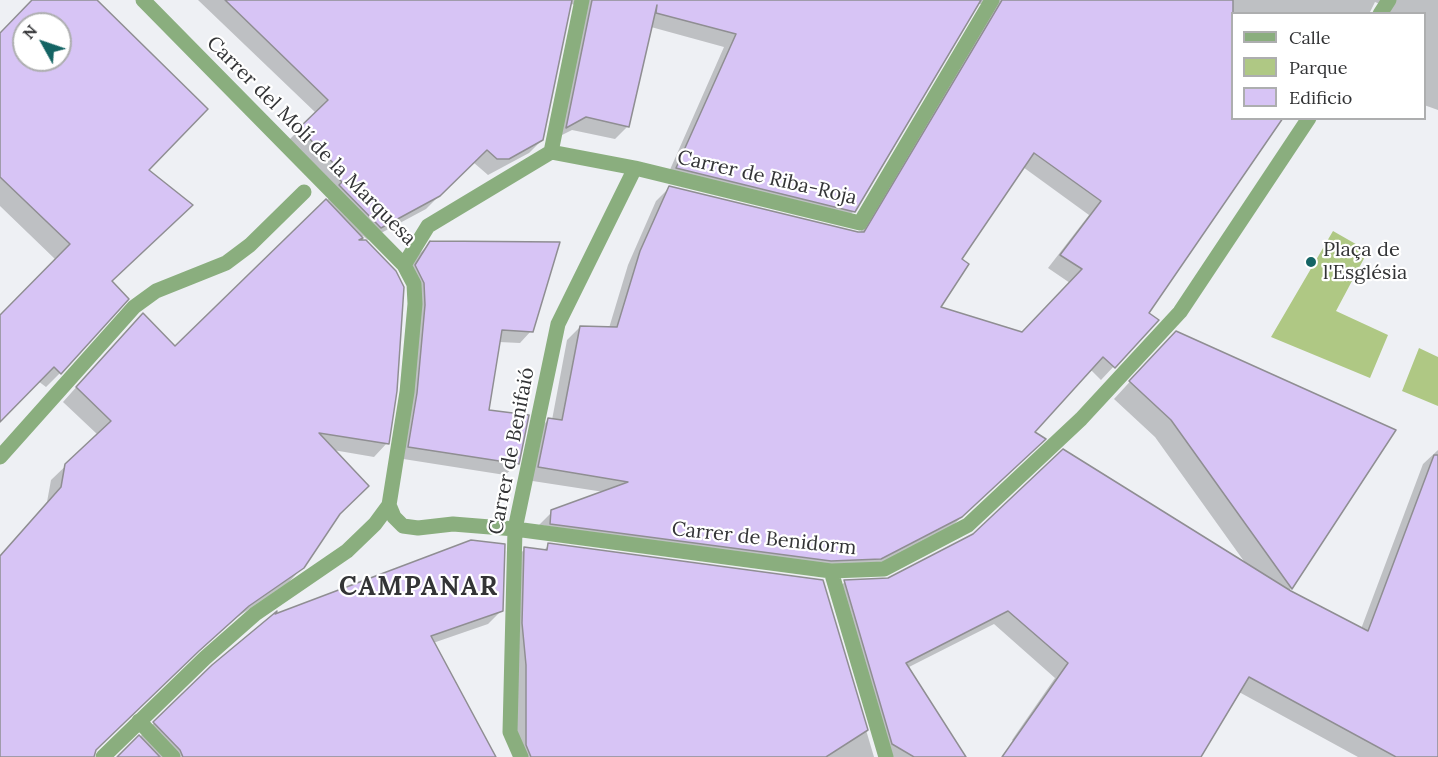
<!DOCTYPE html>
<meta charset="utf-8">
<style>
body{margin:0}
#map{position:relative;width:1438px;height:757px;overflow:hidden;background:#eef0f4;font-family:Lora,serif}
canvas{display:block}
.legend{position:absolute;left:1231px;top:12px;width:195px;height:108px;box-sizing:border-box;background:#fff;border:2px solid #adaeaf;margin:0;padding:8px 10px;list-style:none;font-size:18px;color:#333436}
.legend li{display:flex;align-items:center;gap:12px;height:30px}
.legend b{width:30px;border:2px solid #adaeaf}
.north{position:absolute;left:12px;top:12px;width:60px;height:60px;box-sizing:border-box;background:#fff;border:2px solid #adaeaf;border-radius:50%;rotate:310deg;font-size:16px;font-weight:700;line-height:24px;text-align:center;color:#333436}
.north::after{content:'';display:block;margin:auto;width:21px;height:27px;background:#146464;clip-path:polygon(50% 0,100% 100%,50% 72%,0 100%)}
</style>
<div id="map">
<canvas width="1438" height="757"></canvas>
<ul class="legend">
<li><b style="height:8px;background:#8aae7e"></b>Calle</li>
<li><b style="height:16px;background:#afc884"></b>Parque</li>
<li><b style="height:16px;background:#d7c4f5"></b>Edificio</li>
</ul>
<div class="north">N</div>
</div>
<script>
const c = document.querySelector('canvas').getContext('2d');
c.lineJoin = 'round';
function paint(path, color) { c.fillStyle = color; c.fill(path, 'evenodd'); }
const shape = rows => new Path2D(rows.map(r => 'M' + r).join(''));
function stroke(path, color, width, dash) { c.strokeStyle = color; c.lineWidth = width; c.lineCap = dash ? 'butt' : 'round'; c.setLineDash(dash || []); c.stroke(path); }
function label(font, color, halo, rows, align = 'center') {
  c.font = font + ' Lora,serif'; c.lineWidth = 4.5; c.setLineDash([]); c.textBaseline = 'middle'; c.strokeStyle = halo; c.fillStyle = color; for (const [text, x, y, turn = 0] of rows) {
    c.save(); c.translate(x, y); c.rotate((+turn || 0) * Math.PI / 180); c.textAlign = isNaN(turn) ? turn : align; if (halo) c.strokeText(text, 0, 0); c.fillText(text, 0, 0); c.restore();
  }
}
paint(shape([
 [1333,231,1368,251,1336,311,1388,335,1370,378,1271,337],
 [1419,348,1438,357,1438,406,1402,391]
]), '#afc884');
paint(shape([
 [35,0,94,0,147,170,111,282,60,373,46,387,38,381,0,420,0,317,56,260,0,206,0,35],
 [24,24,60,24,60,60,24,60],
 [198,0,1438,0,1438,110,1424,105,1424,14,1386,14,1382,5,1375,2,1369,14,1232,14,1147,314,1157,320,1101,380,1090,369,1032,432,1031,451,948,530,867,572,539,525,552,512,604,492,526,480,536,432,549,419,552,420,567,340,580,327,609,328,628,265,656,201,669,188,859,234,988,19,983,4,977,4,854,211,841,224,665,181,724,47,651,27,628,126,615,139,572,130,554,139,576,6,570,3,542,140,529,153,488,175,473,162,426,209,368,240,363,236,357,242,387,443,374,457,333,450,337,515,303,567,289,582,233,620,183,664,95,750,92,757,0,757,0,556,47,502,51,480,98,435,63,402,129,328,175,348,331,196,287,142,316,113],
 [1023,167,1089,215,1048,268,1070,283,1022,334,939,308,959,260],
 [431,242,531,331,520,343,499,342,488,411,517,464,505,475,397,458,412,295,404,278,419,254],
 [1159,350,1393,431,1289,591,1361,629,1423,464,1438,450,1438,757,1358,757,1239,692,1200,756,1202,757,1015,757,1022,749,1012,740,1055,678,994,624,907,668,941,757,879,757,831,595,845,582,1246,564,1155,437,1114,399],
 [549,545,822,581,874,757,513,757,511,562,525,549,543,551],
 [502,610,488,624,433,643,494,757,119,757,213,666]
]), '#0003');
const building = shape([
 [32,0,97,0,208,109,149,170,193,205,112,281,129,299,61,374,54,367,0,422,0,315,70,244,0,177,0,33,32,0],
 [24,24,60,24,60,60,24,60,24,24],
 [225,0,572,0,543,140,509,159,497,159,487,150,440,196,381,228,339,185,342,182,336,176,341,171,299,128,328,100,225,0],
 [592,0,981,0,855,212,676,168,736,34,656,13,657,5,629,127,586,117,566,128,592,0],
 [1002,0,1233,0,1233,118,1283,118,1149,313,1159,320,1115,368,1103,357,1035,432,1046,439,962,517,881,559,831,561,550,524,551,510,628,482,538,467,548,418,562,420,580,326,617,327,640,251,669,186,858,232,864,232,1002,0],
 [1034,153,1101,201,1060,255,1082,269,1022,332,941,307,969,264,962,259,1034,153],
 [326,199,363,238,359,240,366,240,396,271,404,287,397,391,389,444,319,433,369,486,340,514,304,568,249,606,199,651,96,750,94,757,0,757,0,556,61,487,65,464,111,421,76,387,143,313,175,346,326,199],
 [430,241,560,242,533,332,502,330,489,410,529,415,519,464,408,447,417,393,425,305,424,283,415,265,430,241],
 [1176,331,1396,430,1292,589,1171,420,1129,381,1176,331],
 [1063,449,1291,591,1368,631,1434,455,1438,455,1438,757,1396,757,1249,677,1201,757,1002,757,1068,663,1008,611,906,663,966,757,914,757,892,744,844,580,888,578,973,534,1063,449],
 [471,540,505,544,503,611,431,636,496,757,183,757,180,750,153,722,212,665,277,611,275,614,471,540],
 [548,543,823,580,868,730,826,757,531,757,526,745,526,665,522,623,524,547,547,550,548,543],
 [139,735,160,757,117,757,139,735]
]);
paint(building, '#d7c4f5');
stroke(building, '#8f8e92', 1.5);
stroke(shape([
 [1380,14,1389,0],
 [551,152,635,168,860,223,992,0],
 [404,265,428,226,551,152,582,0],
 [0,457,134,307,156,291,226,263,250,245,304,192],
 [389,505,394,517,403,526,418,528,453,524,515,529,831,571,884,569,968,525,1081,419,1180,312,1309,118],
 [831,571,886,757],
 [139,721,173,757],
 [103,757,205,658,255,614,347,551,375,524,389,505,407,392,415,304,414,284,404,265,143,0],
 [521,757,510,732,515,529,558,324,635,168]
]), '#8aae7e', 15);
for (const [x, y, r, color] of [
 [1311,262,6,"#146464"]
]) { const dot = new Path2D(); dot.arc(x, y, r, 0, 2 * Math.PI); c.fillStyle = color; c.fill(dot); stroke(dot, '#fff', 2); }
label('20px', '#333436', '#fff', [
 ["Carrer del Molí de la Marquesa",311,141,45],
 ["Carrer de Riba-Roja",767,178,13],
 ["Carrer de Benifaió",512,451,-79],
 ["Carrer de Benidorm",764,539,6]
]);
label('20px', '#333436', '#fff', [
 ["Plaça de",1323,250],
 ["l'Església",1323,273]
], 'left');
c.letterSpacing = '1.5px';
label('bold 26px', '#333436', '#fff', [
 ["CAMPANAR",419,588]
]);
c.letterSpacing = '0px';
</script>
